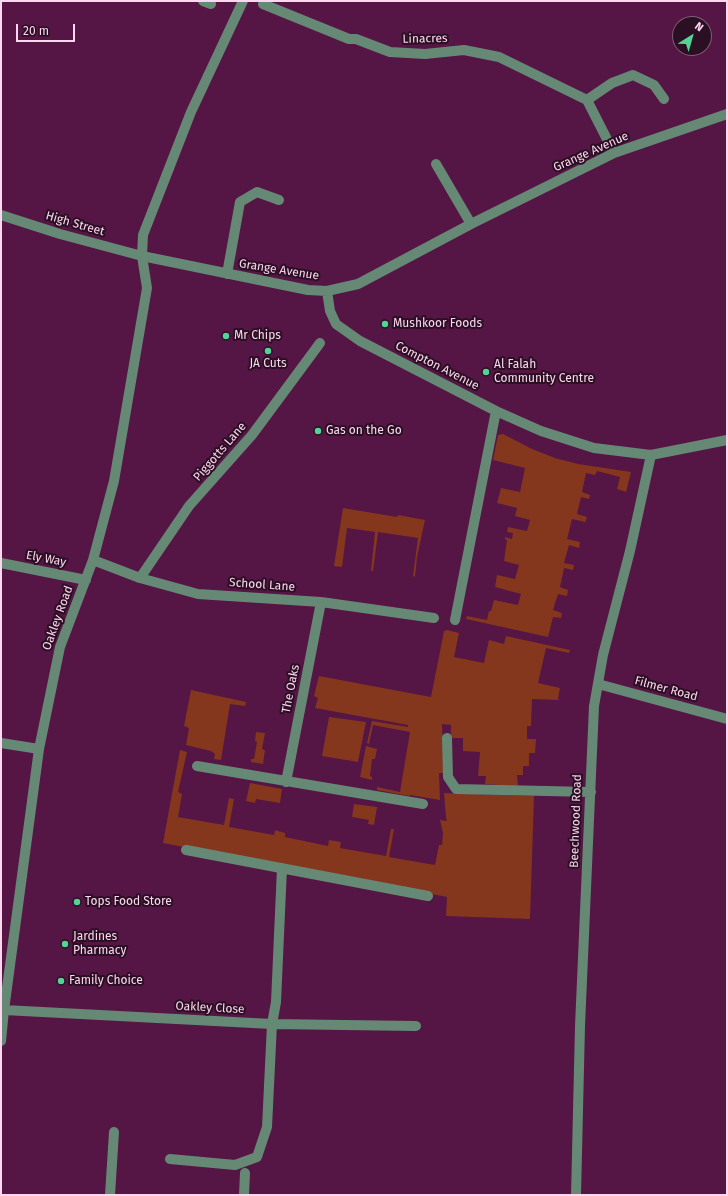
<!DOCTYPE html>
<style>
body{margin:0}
#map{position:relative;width:728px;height:1196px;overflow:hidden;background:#551545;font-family:"Fira Sans",sans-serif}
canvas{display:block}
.frame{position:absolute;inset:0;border:2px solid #fdd6ef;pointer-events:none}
.north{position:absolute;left:672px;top:16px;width:40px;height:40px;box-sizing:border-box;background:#2b0f23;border:1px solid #7f5f75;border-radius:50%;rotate:37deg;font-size:11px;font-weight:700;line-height:16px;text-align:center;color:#fdd6ef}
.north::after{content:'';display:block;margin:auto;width:14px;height:18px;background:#54d396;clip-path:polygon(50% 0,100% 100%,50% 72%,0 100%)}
.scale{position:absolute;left:16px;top:24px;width:59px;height:18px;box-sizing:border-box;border:2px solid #fdd6ef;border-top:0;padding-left:5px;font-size:12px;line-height:14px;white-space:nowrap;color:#fdd6ef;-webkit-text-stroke:3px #2b0f23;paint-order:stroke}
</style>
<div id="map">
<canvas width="728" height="1196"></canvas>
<div class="frame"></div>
<div class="north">N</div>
<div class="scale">20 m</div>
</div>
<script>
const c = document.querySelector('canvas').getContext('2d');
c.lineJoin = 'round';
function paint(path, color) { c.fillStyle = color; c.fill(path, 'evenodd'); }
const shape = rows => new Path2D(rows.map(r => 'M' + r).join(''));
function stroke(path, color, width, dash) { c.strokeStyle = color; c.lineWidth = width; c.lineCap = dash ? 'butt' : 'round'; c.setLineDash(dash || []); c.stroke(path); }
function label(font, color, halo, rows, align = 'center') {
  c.font = font + ' "Fira Sans",sans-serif'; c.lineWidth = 4; c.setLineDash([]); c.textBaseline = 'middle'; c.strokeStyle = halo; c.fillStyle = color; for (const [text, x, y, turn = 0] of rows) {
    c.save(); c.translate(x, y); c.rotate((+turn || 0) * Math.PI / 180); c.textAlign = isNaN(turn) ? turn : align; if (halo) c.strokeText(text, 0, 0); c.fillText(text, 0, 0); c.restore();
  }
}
paint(shape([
 [503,434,532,449,555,458,578,464,631,472,626,492,617,489,620,477,597,471,595,475,586,473,582,492,590,495,590,496,589,499,581,497,577,514,587,517,586,520,585,522,572,519,567,539,580,542,579,548,569,545,564,563,574,565,573,570,564,568,560,587,568,590,567,596,558,594,553,610,562,613,561,618,553,617,548,637,466,619,467,616,487,620,489,611,491,611,494,600,518,605,521,594,495,587,497,575,515,579,519,565,504,561,507,540,505,539,505,537,512,539,513,533,507,532,508,527,527,531,530,520,515,516,517,508,497,503,501,488,520,492,525,468,493,460,498,435],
 [343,508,397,517,398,515,425,520,417,557,415,577,413,576,418,538,405,536,378,532,373,571,371,571,375,532,347,528,342,567,334,566],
 [447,630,459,633,454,657,484,663,489,640,504,644,506,636,570,650,569,653,546,648,538,683,560,688,558,699,560,700,532,699,531,726,527,726,527,739,536,739,535,753,529,753,529,766,523,766,523,775,517,775,518,786,485,784,486,776,478,776,480,752,463,751,463,738,451,738,451,725,442,724,444,773,439,773,440,800,410,795,409,796,377,790,377,787,400,792,410,732,373,725,369,744,367,743,372,721,408,727,408,725,315,708,318,698,314,696,319,676,431,697,444,631],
 [191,690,246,702,245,706,230,704,221,760,214,759,215,754,211,751,186,745,189,728,184,726],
 [329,717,366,722,358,762,322,756],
 [256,732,265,733,262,749,265,750,263,764,251,762,251,759,254,759,257,742,255,741],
 [366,746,377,749,375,759,372,759,370,776,372,777,372,780,360,777],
 [180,750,187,752,178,792,182,794,178,817,224,825,229,798,234,799,229,827,274,835,275,830,285,833,285,837,328,846,329,840,341,842,340,848,386,856,391,829,394,829,389,857,435,865,439,845,442,845,443,833,440,820,447,821,446,818,444,793,534,796,530,919,446,916,447,897,163,843],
 [250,783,282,789,280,803,256,799,255,803,246,801],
 [354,804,377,807,374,825,368,824,369,820,352,817]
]), '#84371d');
stroke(shape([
 [203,1,211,4],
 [263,4,349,39,356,39,390,52,425,54,464,50,499,57,587,100,614,153],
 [587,100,612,83,633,75,654,85,664,99],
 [436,164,471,224],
 [1,215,60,234,142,256,308,290,327,291,358,284,471,224,614,153,727,114],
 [227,274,240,202,257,192,279,200],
 [327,291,330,311,336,324,360,341,496,411,541,431,594,448,651,455,727,440],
 [93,560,140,578,198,594,321,602,434,618],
 [1,563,86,580],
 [140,578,189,506,252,435,320,343],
 [455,620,496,411],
 [598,684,727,719],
 [447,738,448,777,456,789,591,792],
 [1,743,39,749],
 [197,766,423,804],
 [286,782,321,602],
 [186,850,428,896],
 [4,1010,272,1024,416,1026],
 [1,1041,4,1010,39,749,60,647,93,560,114,481,147,288,142,256,143,235,191,112,243,1],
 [170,1159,235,1165,257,1157,267,1127,272,1024,276,1002,282,868],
 [110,1195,114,1132],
 [244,1195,245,1173],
 [576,1195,580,1026,594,706,603,655,630,551,651,455]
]), '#668975', 10);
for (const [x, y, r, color] of [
 [385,324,4,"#54d396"],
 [226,336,4,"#54d396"],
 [268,351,4,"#54d396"],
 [486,372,4,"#54d396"],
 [318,431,4,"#54d396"],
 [77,902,4,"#54d396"],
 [65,944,4,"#54d396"],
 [61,981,4,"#54d396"]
]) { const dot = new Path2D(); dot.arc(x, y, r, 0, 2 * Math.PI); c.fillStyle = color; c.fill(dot); stroke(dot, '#2b0f23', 1.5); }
label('12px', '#fdd6ef', '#2b0f23', [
 ["Linacres",425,39,-1],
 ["Grange Avenue",591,152,-24],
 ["High Street",75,224,16],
 ["Grange Avenue",279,270,9],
 ["Compton Avenue",437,366,27],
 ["Piggotts Lane",220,452,-49],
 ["Ely Way",46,559,11],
 ["School Lane",262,585,4],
 ["Oakley Road",58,618,-70],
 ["The Oaks",291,689,-79],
 ["Filmer Road",666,689,15],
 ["Beechwood Road",576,821,-88],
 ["Oakley Close",210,1008,3]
]);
label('12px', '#fdd6ef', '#2b0f23', [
 ["Mushkoor Foods",393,324],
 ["Mr Chips",234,336],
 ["JA Cuts",268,364,"center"],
 ["Al Falah",494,365],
 ["Community Centre",494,379],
 ["Gas on the Go",326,431],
 ["Tops Food Store",85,902],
 ["Jardines",73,937],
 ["Pharmacy",73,951],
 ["Family Choice",69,981]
], 'left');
</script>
